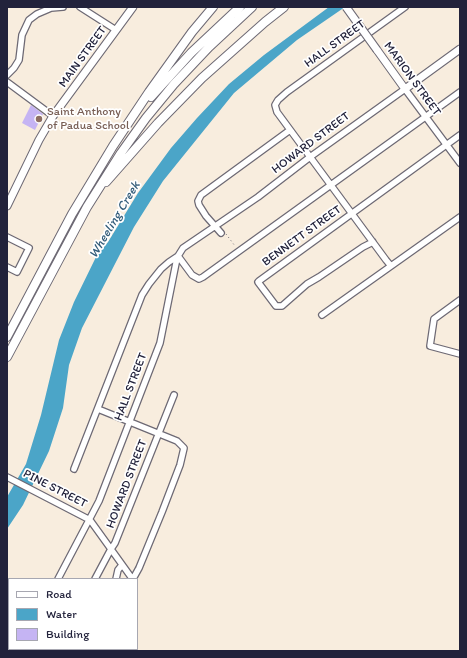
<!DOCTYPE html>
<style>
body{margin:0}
#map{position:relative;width:467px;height:658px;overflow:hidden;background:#f8edde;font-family:Itim,sans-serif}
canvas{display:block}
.frame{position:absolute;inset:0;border:8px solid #22223b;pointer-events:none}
.legend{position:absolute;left:8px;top:578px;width:130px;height:72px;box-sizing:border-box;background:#fff;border:1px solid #a7a7b1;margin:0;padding:5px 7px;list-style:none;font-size:12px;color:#22223b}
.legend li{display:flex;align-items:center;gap:8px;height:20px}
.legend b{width:20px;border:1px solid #a7a7b1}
</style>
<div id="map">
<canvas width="467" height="658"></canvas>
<div class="frame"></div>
<ul class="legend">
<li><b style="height:5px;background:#fff"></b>Road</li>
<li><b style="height:11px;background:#4ba5c8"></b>Water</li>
<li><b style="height:11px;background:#c5b4f3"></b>Building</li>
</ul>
</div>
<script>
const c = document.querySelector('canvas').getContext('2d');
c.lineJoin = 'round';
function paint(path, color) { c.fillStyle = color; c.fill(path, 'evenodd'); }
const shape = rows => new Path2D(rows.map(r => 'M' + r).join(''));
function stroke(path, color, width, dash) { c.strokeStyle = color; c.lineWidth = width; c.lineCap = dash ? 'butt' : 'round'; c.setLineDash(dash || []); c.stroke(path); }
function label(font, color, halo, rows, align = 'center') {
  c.font = font + ' Itim,sans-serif'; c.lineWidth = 3.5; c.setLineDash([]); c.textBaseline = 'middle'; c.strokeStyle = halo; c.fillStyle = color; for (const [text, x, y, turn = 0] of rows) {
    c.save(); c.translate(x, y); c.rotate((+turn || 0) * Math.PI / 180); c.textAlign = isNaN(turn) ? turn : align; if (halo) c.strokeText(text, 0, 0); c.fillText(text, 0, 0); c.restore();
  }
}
paint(shape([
 [329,7,345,7,297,40,234,93,163,181,134,227,82,328,69,365,63,408,49,451,23,505,7,529,7,497,26,464,41,415,59,340,74,302,96,257,108,242,138,193,171,148,197,118,229,84,264,55]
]), '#4ba5c8');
paint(shape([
 [31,105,43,114,35,130,22,123]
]), '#c5b4f3');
const minor = shape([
 [80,7,116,30],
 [7,75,14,68,19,60,22,35,29,20,37,14,51,8,63,7],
 [7,82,53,116],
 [221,233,206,216,199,205,198,201,201,195,290,130],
 [7,237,29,248,17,272,7,267],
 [373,242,363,247,319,277,307,284,282,306,276,306,258,282,259,281,460,135],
 [178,256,192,275,199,279,203,277,460,92],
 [391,266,386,260,277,112,275,105,278,100,287,92,405,7],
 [460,300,434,319,430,346,460,354],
 [322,315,460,217],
 [74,469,142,295,149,284,161,269,169,262,178,256],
 [7,477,90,520,131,577,134,577,139,568,162,512,180,465,184,448,177,441,98,409],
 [58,579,99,501,160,343,176,263,178,256,183,248,258,197,310,157,405,89,460,163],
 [95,579,111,549,115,543,174,395],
 [116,579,118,570,122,565],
 [20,651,22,649],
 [57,651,58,649],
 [92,651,93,649],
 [108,651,108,649]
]);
const major = shape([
 [377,50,405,89,460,49],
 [7,206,39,140,53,116,133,7]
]);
const highway = shape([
 [151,97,191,53,240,7],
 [106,182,158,123,202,78,265,22,284,7],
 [7,337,72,214,113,146,149,92,192,32,213,7],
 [7,357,87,207,121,153,146,118,174,84,209,47,252,7]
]);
stroke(minor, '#6d6974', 8);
stroke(major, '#6d6974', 9);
stroke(highway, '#6d6974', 10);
stroke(shape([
 [226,234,235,246]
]), '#6d6974', 1, [1, 3]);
stroke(minor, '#fff', 5.5);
stroke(major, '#fff', 7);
stroke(highway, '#fff', 8);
const majorBridge = shape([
 [346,7,377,50]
]);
stroke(majorBridge, '#6d6974', 9, []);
stroke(majorBridge, '#fff', 7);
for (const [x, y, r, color] of [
 [39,119,4,"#8d6e63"]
]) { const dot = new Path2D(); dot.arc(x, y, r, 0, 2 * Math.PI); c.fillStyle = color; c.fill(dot); stroke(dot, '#fff', 1.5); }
label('12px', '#22223b', '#fff', [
 ["HALL STREET",335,44,-36],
 ["MAIN STREET",83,57,-54],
 ["MARION STREET",412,79,54],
 ["HOWARD STREET",311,143,-37],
 ["BENNETT STREET",302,236,-36],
 ["HALL STREET",131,387,-69],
 ["HOWARD STREET",127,484,-69],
 ["PINE STREET",55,489,27]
]);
label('12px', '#785e54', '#fff', [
 ["Saint Anthony",47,112],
 ["of Padua School",47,126]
], 'left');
label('italic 13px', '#345d7a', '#fff', [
 ["Wheeling Creek",115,220,-59]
]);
</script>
